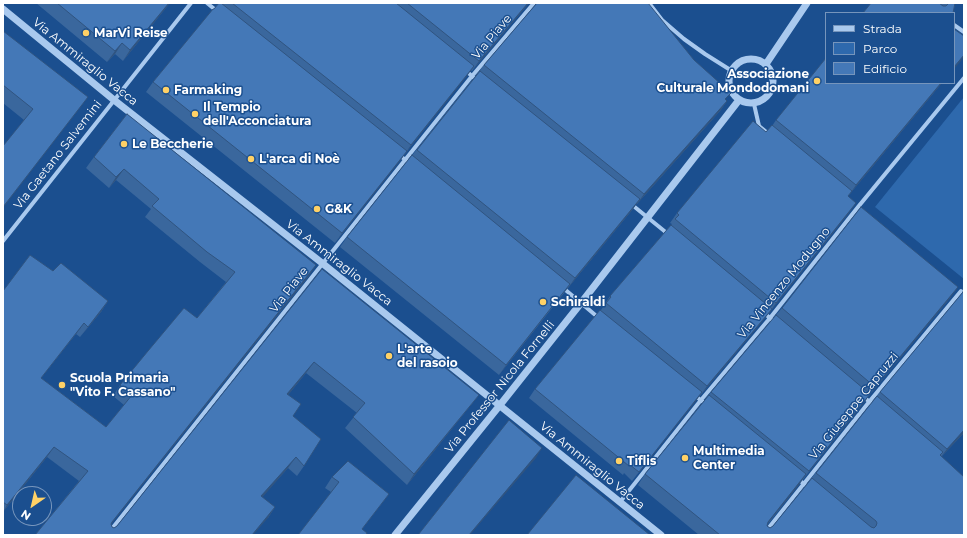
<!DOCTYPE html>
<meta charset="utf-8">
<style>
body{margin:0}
#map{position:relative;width:967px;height:538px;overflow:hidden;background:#1b4f8f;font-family:Montserrat,sans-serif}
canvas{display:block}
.frame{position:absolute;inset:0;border:4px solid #fff;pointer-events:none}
.legend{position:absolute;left:825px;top:12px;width:130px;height:72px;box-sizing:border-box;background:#1b4f8f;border:1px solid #7695bc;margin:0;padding:5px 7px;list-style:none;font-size:12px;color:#fff}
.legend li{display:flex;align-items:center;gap:8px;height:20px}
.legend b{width:20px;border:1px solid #7695bc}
.north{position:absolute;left:12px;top:486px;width:40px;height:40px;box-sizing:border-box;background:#1b4f8f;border:1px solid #7695bc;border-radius:50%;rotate:214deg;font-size:11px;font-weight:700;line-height:16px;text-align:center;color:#fff}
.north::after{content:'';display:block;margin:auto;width:14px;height:18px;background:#ffd166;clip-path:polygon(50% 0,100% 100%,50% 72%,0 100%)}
</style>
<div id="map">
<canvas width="967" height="538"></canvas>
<div class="frame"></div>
<ul class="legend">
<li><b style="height:5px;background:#a9c9ee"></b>Strada</li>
<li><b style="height:11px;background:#2e69ad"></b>Parco</li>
<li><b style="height:11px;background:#4478b7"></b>Edificio</li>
</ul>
<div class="north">N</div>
</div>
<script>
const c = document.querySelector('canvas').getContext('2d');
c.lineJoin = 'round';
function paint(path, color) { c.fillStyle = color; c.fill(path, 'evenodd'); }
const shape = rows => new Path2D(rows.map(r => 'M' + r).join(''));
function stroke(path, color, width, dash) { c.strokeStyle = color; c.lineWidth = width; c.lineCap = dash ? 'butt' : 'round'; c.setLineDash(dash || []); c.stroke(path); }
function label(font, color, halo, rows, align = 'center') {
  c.font = font + ' Montserrat,sans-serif'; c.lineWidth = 3; c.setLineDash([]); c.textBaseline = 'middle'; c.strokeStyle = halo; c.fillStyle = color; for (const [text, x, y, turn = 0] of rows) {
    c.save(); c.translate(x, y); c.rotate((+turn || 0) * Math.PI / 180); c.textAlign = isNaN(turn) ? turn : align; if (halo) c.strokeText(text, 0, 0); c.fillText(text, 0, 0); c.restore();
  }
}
paint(shape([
 [964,97,964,279,875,207]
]), '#2e69ad');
stroke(shape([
 [207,3,218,12],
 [649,3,662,20,684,39,705,54,732,71],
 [954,25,964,32],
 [466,71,478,81],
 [754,104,759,126,770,135],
 [399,155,411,164],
 [631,204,668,234],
 [3,241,191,3],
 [562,287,600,319],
 [764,313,776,323],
 [694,395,706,404],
 [864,397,875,407],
 [798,479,810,489],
 [620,502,701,400,770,318,858,207,964,78],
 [107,535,405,160,472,76,534,3],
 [763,535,869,402,961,291]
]), '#a9c9ee', 4);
stroke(shape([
 [3,9,114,100,322,263,661,535],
 '729 81a22 22 0 1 1 44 0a22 22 0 1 1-44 0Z',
 [766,64,807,3],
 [395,535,500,405,581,303,739,100]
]), '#a9c9ee', 7);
paint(shape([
 [36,3,170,3,123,61,115,54,107,62],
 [219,3,529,3,472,71,471,70,335,243,146,92,153,82],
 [871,3,955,3,953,13],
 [3,31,80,108,24,120,3,103],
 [484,65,726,100,727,101,720,111,637,204,637,203,633,209,568,288,499,375,340,247,347,237],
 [942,83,849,195,848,196,849,213,765,318,700,396,700,395,632,481,624,473,623,475,529,398,535,389,601,310,610,296,671,225,672,224,670,223,677,213,766,132,772,126,776,120],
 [127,114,309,276,111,524,112,527,114,528,117,526,322,269,479,395,407,485,345,428,357,413,306,373,288,395,304,466,297,476,288,468,262,497,275,507,268,518,35,535,79,481,47,457,3,512,3,291,53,271,108,301,101,312,80,337,76,334,41,378,106,427,124,405,113,396,120,385,197,318,226,282,200,262,145,217,151,209,116,180,109,188,86,168,94,157],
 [951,297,868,397,768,524,767,526,770,528,773,526,880,392,964,433,942,456,964,535,699,535,638,485,645,474,711,392,776,315,782,308],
 [332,477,389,494,362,529,331,492,325,488]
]), '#3a679d');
paint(shape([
 [169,3,170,3,123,61,130,50],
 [528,3,529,3,472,71,479,61],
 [122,43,115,54,107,62,115,51],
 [964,55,961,61,954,69,954,67],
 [474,66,467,76,404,155,411,145],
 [941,83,942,83,849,195,856,185],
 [88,97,80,108,3,208,3,207],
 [727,101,720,111,637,204,644,194],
 [407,151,400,161,335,243,342,233],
 [124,169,116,180,109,188,116,177],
 [640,199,633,209,568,288,575,278],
 [856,203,849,213,769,313,776,303],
 [316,265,309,276,104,533,112,522],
 [570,284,563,293,499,375,506,365],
 [958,287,951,297,868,397,875,387],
 [108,301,101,312,80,337,88,327],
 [772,309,765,318,700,396,707,386],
 [84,323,76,334,33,388,41,378],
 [314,362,306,373,280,405,287,394],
 [702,392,696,401,632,481,639,472],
 [870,394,864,403,803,479,809,471],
 [479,395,407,485,414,474],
 [964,430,964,433,940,458,947,449],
 [54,447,47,457,3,512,7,505],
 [542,448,536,458,470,535,469,535],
 [296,457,288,468,254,507,261,496],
 [806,474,799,485,760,533,768,522],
 [275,507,268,518,253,535,252,535]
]), '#305480');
const building = shape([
 [57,3,169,3,130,50,122,43,115,51,57,3],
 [219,3,221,3,407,151,342,233,153,82,213,9,214,9,219,3],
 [232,3,396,3,474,66,411,145,232,3],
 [407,3,528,3,479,61,407,3],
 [537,3,648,3,694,60,731,93,725,99,727,101,644,194,484,65,537,3],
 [871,3,939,3,943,6,946,6,948,4,948,3,955,3,953,13,863,13,871,3],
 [954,29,964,36,964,55,954,67,954,29],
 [3,31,88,97,3,207,3,146,33,109,3,85,3,31],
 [826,58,826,83,941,83,856,185,776,120,826,58],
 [480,71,640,199,575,278,417,150,480,71],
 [127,114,316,265,112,522,111,524,112,527,114,528,117,526,322,269,479,395,414,474,353,417,365,403,314,362,287,394,301,404,293,416,321,439,304,466,296,457,261,496,275,507,252,535,35,535,88,471,54,447,7,505,3,502,3,503,3,291,30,255,53,271,61,263,108,301,88,327,84,323,41,378,106,427,132,395,120,385,148,351,184,308,197,318,235,272,207,252,152,206,159,199,124,169,116,177,94,157,127,114],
 [753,121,766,132,772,125,852,191,848,196,856,203,776,303,675,219,679,215,677,213,753,121],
 [412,155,570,284,506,365,347,237,412,155],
 [861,207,958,287,875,387,782,308,861,207],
 [671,225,772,309,707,386,606,303,611,297,610,296,671,225],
 [963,292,964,293,964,430,947,449,880,392,963,292],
 [600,310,702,392,639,472,630,465,629,466,535,389,600,310],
 [776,315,870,394,809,471,711,392,776,315],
 [709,395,806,474,768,522,767,526,770,528,773,526,812,478,871,527,874,528,876,526,877,523,876,521,816,473,877,396,943,452,940,455,964,477,964,535,720,535,645,474,709,395],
 [509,420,542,448,469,535,418,535,509,420],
 [348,461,389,494,362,529,367,533,366,535,298,535,339,482,332,477,348,461],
 [576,475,650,535,527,535,576,475]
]);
paint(building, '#4478b7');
stroke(building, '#305480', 1);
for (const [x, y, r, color] of [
 [86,33,4,"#ffd166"],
 [817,81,4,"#ffd166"],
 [166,90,4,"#ffd166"],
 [195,114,4,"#ffd166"],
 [124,144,4,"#ffd166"],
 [251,159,4,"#ffd166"],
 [317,209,4,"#ffd166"],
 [543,302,4,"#ffd166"],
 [389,356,4,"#ffd166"],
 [62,385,4,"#ffd166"],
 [685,458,4,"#ffd166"],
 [619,461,4,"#ffd166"]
]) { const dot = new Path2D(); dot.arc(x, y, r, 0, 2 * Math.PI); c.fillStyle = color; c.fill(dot); stroke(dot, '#1b4f8f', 1.5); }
label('bold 12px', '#fff', '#1b4f8f', [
 ["MarVi Reise",94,33],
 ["Associazione",809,74,"right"],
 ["Culturale Mondodomani",809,88,"right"],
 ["Farmaking",174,90],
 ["Il Tempio",203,107],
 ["dell'Acconciatura",203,121],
 ["Le Beccherie",132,144],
 ["L'arca di Noè",259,159],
 ["G&K",325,209],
 ["Schiraldi",551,302],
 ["L'arte",397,349],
 ["del rasoio",397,363],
 ["Scuola Primaria",70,378],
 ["\"Vito F. Cassano\"",70,392],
 ["Multimedia",693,451],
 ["Center",693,465],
 ["Tiflis",627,461]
], 'left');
label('12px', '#fff', '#1b4f8f', [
 ["Via Piave",492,37,-50],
 ["Via Ammiraglio Vacca",85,62,39],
 ["Via Gaetano Salvemini",58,155,-52],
 ["Via Ammiraglio Vacca",339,263,38],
 ["Via Vincenzo Modugno",784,283,-51],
 ["Via Piave",289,290,-52],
 ["Via Professor Nicola Fornelli",500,387,-51],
 ["Via Giuseppe Capruzzi",854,406,-51],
 ["Via Ammiraglio Vacca",592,466,39]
]);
</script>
